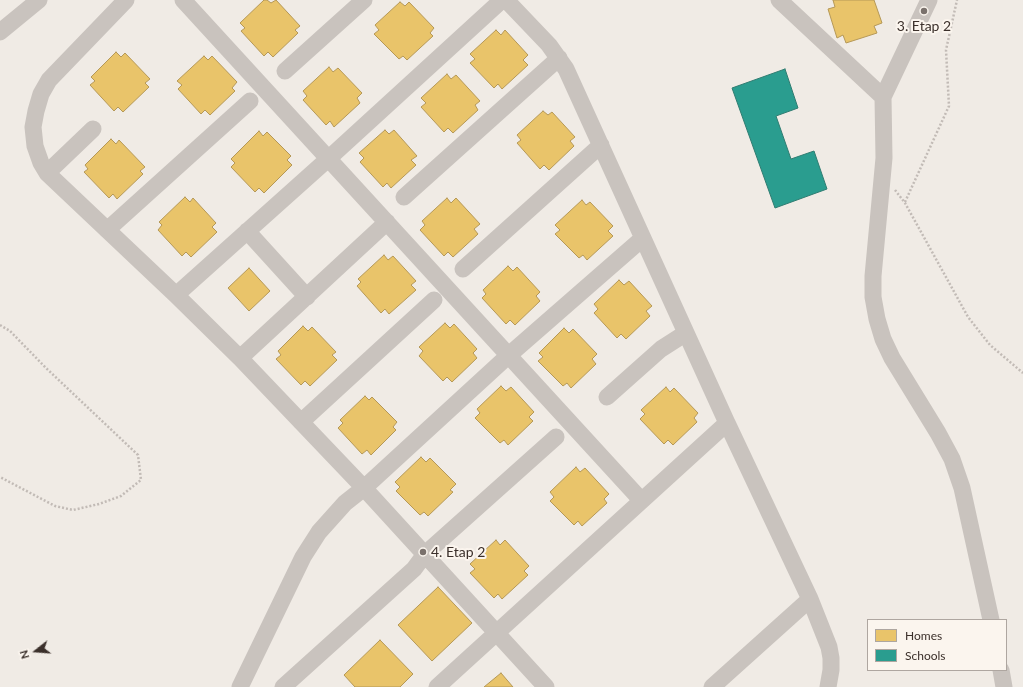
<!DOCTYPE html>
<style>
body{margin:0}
#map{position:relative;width:1023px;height:687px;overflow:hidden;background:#f0ebe5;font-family:Lato,sans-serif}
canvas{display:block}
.legend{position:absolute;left:867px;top:619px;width:140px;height:52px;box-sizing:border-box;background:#fbf5ee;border:1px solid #aea6a0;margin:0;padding:5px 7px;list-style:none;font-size:12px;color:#3b302b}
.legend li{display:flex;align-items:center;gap:8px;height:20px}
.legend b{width:20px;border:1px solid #aea6a0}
.north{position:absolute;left:16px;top:631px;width:40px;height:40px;-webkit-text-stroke:3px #fbf5ee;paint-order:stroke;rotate:253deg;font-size:11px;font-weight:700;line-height:16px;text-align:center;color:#3b302b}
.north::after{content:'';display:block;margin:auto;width:14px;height:18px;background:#3b302b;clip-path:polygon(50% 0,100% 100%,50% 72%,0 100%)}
</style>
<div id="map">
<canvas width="1023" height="687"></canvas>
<ul class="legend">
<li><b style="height:11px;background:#e9c46a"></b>Homes</li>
<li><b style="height:11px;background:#2a9d8f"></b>Schools</li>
</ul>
<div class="north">N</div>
</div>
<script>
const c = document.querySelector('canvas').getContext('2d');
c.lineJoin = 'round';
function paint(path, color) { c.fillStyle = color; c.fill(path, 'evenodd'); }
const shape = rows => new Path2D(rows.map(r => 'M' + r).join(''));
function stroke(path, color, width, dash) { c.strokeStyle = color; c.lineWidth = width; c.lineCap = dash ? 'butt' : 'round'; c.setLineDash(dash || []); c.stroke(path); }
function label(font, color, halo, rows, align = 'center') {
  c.font = font + ' Lato,sans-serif'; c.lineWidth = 4; c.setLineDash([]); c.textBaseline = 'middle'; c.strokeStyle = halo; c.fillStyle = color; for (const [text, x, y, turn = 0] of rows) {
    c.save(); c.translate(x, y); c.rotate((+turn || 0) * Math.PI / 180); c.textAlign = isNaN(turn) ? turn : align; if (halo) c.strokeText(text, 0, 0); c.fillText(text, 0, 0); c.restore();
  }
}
const homes = shape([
 [264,0,267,0,271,3,276,0,300,26,295,30,298,33,273,57,268,52,264,56,241,31,245,28,240,23,264,0],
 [833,0,874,0,882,23,874,26,877,33,846,43,843,35,837,38,828,9,835,7,833,0],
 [400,2,405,6,409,2,434,28,430,33,433,36,407,60,403,56,399,59,374,34,379,30,375,25,400,2],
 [496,30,501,35,505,30,528,55,523,60,528,65,502,89,498,84,494,88,470,63,475,59,470,54,496,30],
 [116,52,121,57,125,53,150,79,145,83,149,87,123,112,118,107,114,111,90,85,95,81,91,77,116,52],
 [204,56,208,60,212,56,237,82,232,88,235,91,210,115,205,110,201,114,178,89,182,85,177,81,204,56],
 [329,67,333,72,338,68,362,93,357,98,360,103,334,127,330,121,326,125,303,100,307,96,303,91,329,67],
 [447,74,451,79,456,75,480,101,475,105,478,110,453,133,448,128,444,132,421,107,426,103,421,98,447,74],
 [543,111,548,115,552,112,575,137,570,141,574,146,549,170,544,165,540,169,517,143,521,140,517,135,543,111],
 [385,130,389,134,394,130,417,156,411,160,416,165,391,188,387,183,383,187,360,162,364,158,359,153,385,130],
 [259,131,263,136,267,132,291,156,287,160,292,165,264,193,259,188,255,192,231,167,235,163,231,159,259,131],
 [111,139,116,144,119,140,145,167,140,171,143,174,117,199,113,194,109,198,84,172,88,169,85,165,111,139],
 [185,197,190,202,193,198,216,223,212,227,217,232,191,257,186,252,182,256,158,230,162,225,159,222,185,197],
 [447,198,451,203,456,198,480,224,474,229,478,234,453,257,448,252,444,256,420,230,425,225,422,221,447,198],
 [582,200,586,205,590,202,613,226,608,231,613,236,587,260,583,255,579,258,555,234,560,230,555,225,582,200],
 [384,255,388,260,393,256,416,281,411,285,416,290,389,314,385,309,381,313,357,286,361,282,358,279,384,255],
 [508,266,513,271,517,267,540,292,536,296,540,301,515,325,510,320,506,324,482,298,486,294,483,290,508,266],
 [249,268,270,291,249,311,228,288,249,268],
 [619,280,624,285,629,281,652,306,646,311,650,316,626,339,621,334,617,338,594,313,598,309,594,304,619,280],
 [445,323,450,328,454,324,477,349,473,353,477,358,452,382,447,377,443,381,419,356,423,351,419,347,445,323],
 [303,326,308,331,312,327,336,352,332,355,337,360,310,386,305,381,301,385,276,359,281,355,278,351,303,326],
 [564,328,569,333,573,329,597,354,592,359,596,364,571,388,567,383,563,386,538,361,543,357,539,353,564,328],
 [501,386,506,391,511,387,534,412,529,417,533,421,508,445,504,440,500,443,475,418,480,413,477,409,501,386],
 [666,387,670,392,674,388,698,413,694,418,697,422,673,445,668,440,664,444,640,419,645,414,641,410,666,387],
 [365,396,369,400,372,397,397,422,393,427,396,430,371,455,367,450,362,454,338,428,343,423,340,420,365,396],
 [421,457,426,462,430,458,456,484,450,490,453,492,428,516,424,512,420,515,396,491,400,487,395,482,421,457],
 [576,467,580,472,585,468,609,494,604,499,607,503,582,526,578,521,574,525,550,501,554,497,550,492,576,467],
 [496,540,500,545,505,540,529,566,524,571,528,575,502,599,498,594,494,598,470,573,475,569,470,564,496,540],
 [438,587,472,623,432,661,398,625,438,587],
 [380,640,413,674,400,687,355,687,344,675,380,640],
 [501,673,513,687,484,687,501,673]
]);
paint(homes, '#e9c46a');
stroke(homes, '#b59857', 1);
const schools = shape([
 [785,69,798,108,776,116,791,159,814,151,827,189,775,208,732,88,785,69]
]);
paint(schools, '#2a9d8f');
stroke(schools, '#2f7c71', 1);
stroke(shape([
 [895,190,905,203,968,317,990,345,1023,373],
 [905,202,949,106,946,50,957,0],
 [0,325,10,331,46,368,138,455,141,480,121,496,99,504,73,510,55,506,0,477]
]), '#c2bbb6', 2.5, [2, 2]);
stroke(shape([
 [126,0,49,80,41,94,36,111,33,127,35,146,41,163,47,173,176,295,240,358,364,488,345,503,319,532,303,557,240,687],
 [183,0,641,500],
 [779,0,883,97],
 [929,0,883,97,884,158,873,276,873,297,877,319,883,339,892,358,938,433,952,459,962,488,991,620],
 [0,32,39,0],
 [285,71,364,0],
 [47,173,93,129],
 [404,197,559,58],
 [107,230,250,101],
 [247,231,307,297],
 [463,269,601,145],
 [176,295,328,159,502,0],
 [240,358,387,222],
 [607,397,661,349,686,333],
 [301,422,434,300],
 [810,599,829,647,831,658,831,670,828,687],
 [1001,670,1004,687],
 [283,687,414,569,425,554,556,437],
 [437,687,727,423,566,69,549,45,506,0],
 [546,687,364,488,509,355,643,238],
 [712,687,810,599,727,423]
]), '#c9c3be', 17);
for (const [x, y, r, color] of [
 [924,11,4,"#7a716c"],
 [423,552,4,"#7a716c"]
]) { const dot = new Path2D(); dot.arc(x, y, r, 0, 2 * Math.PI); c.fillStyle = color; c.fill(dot); stroke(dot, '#fbf5ee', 1.5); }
label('14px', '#3b302b', '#fbf5ee', [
 ["3. Etap 2",924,26],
 ["4. Etap 2",431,552,"left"]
]);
</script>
